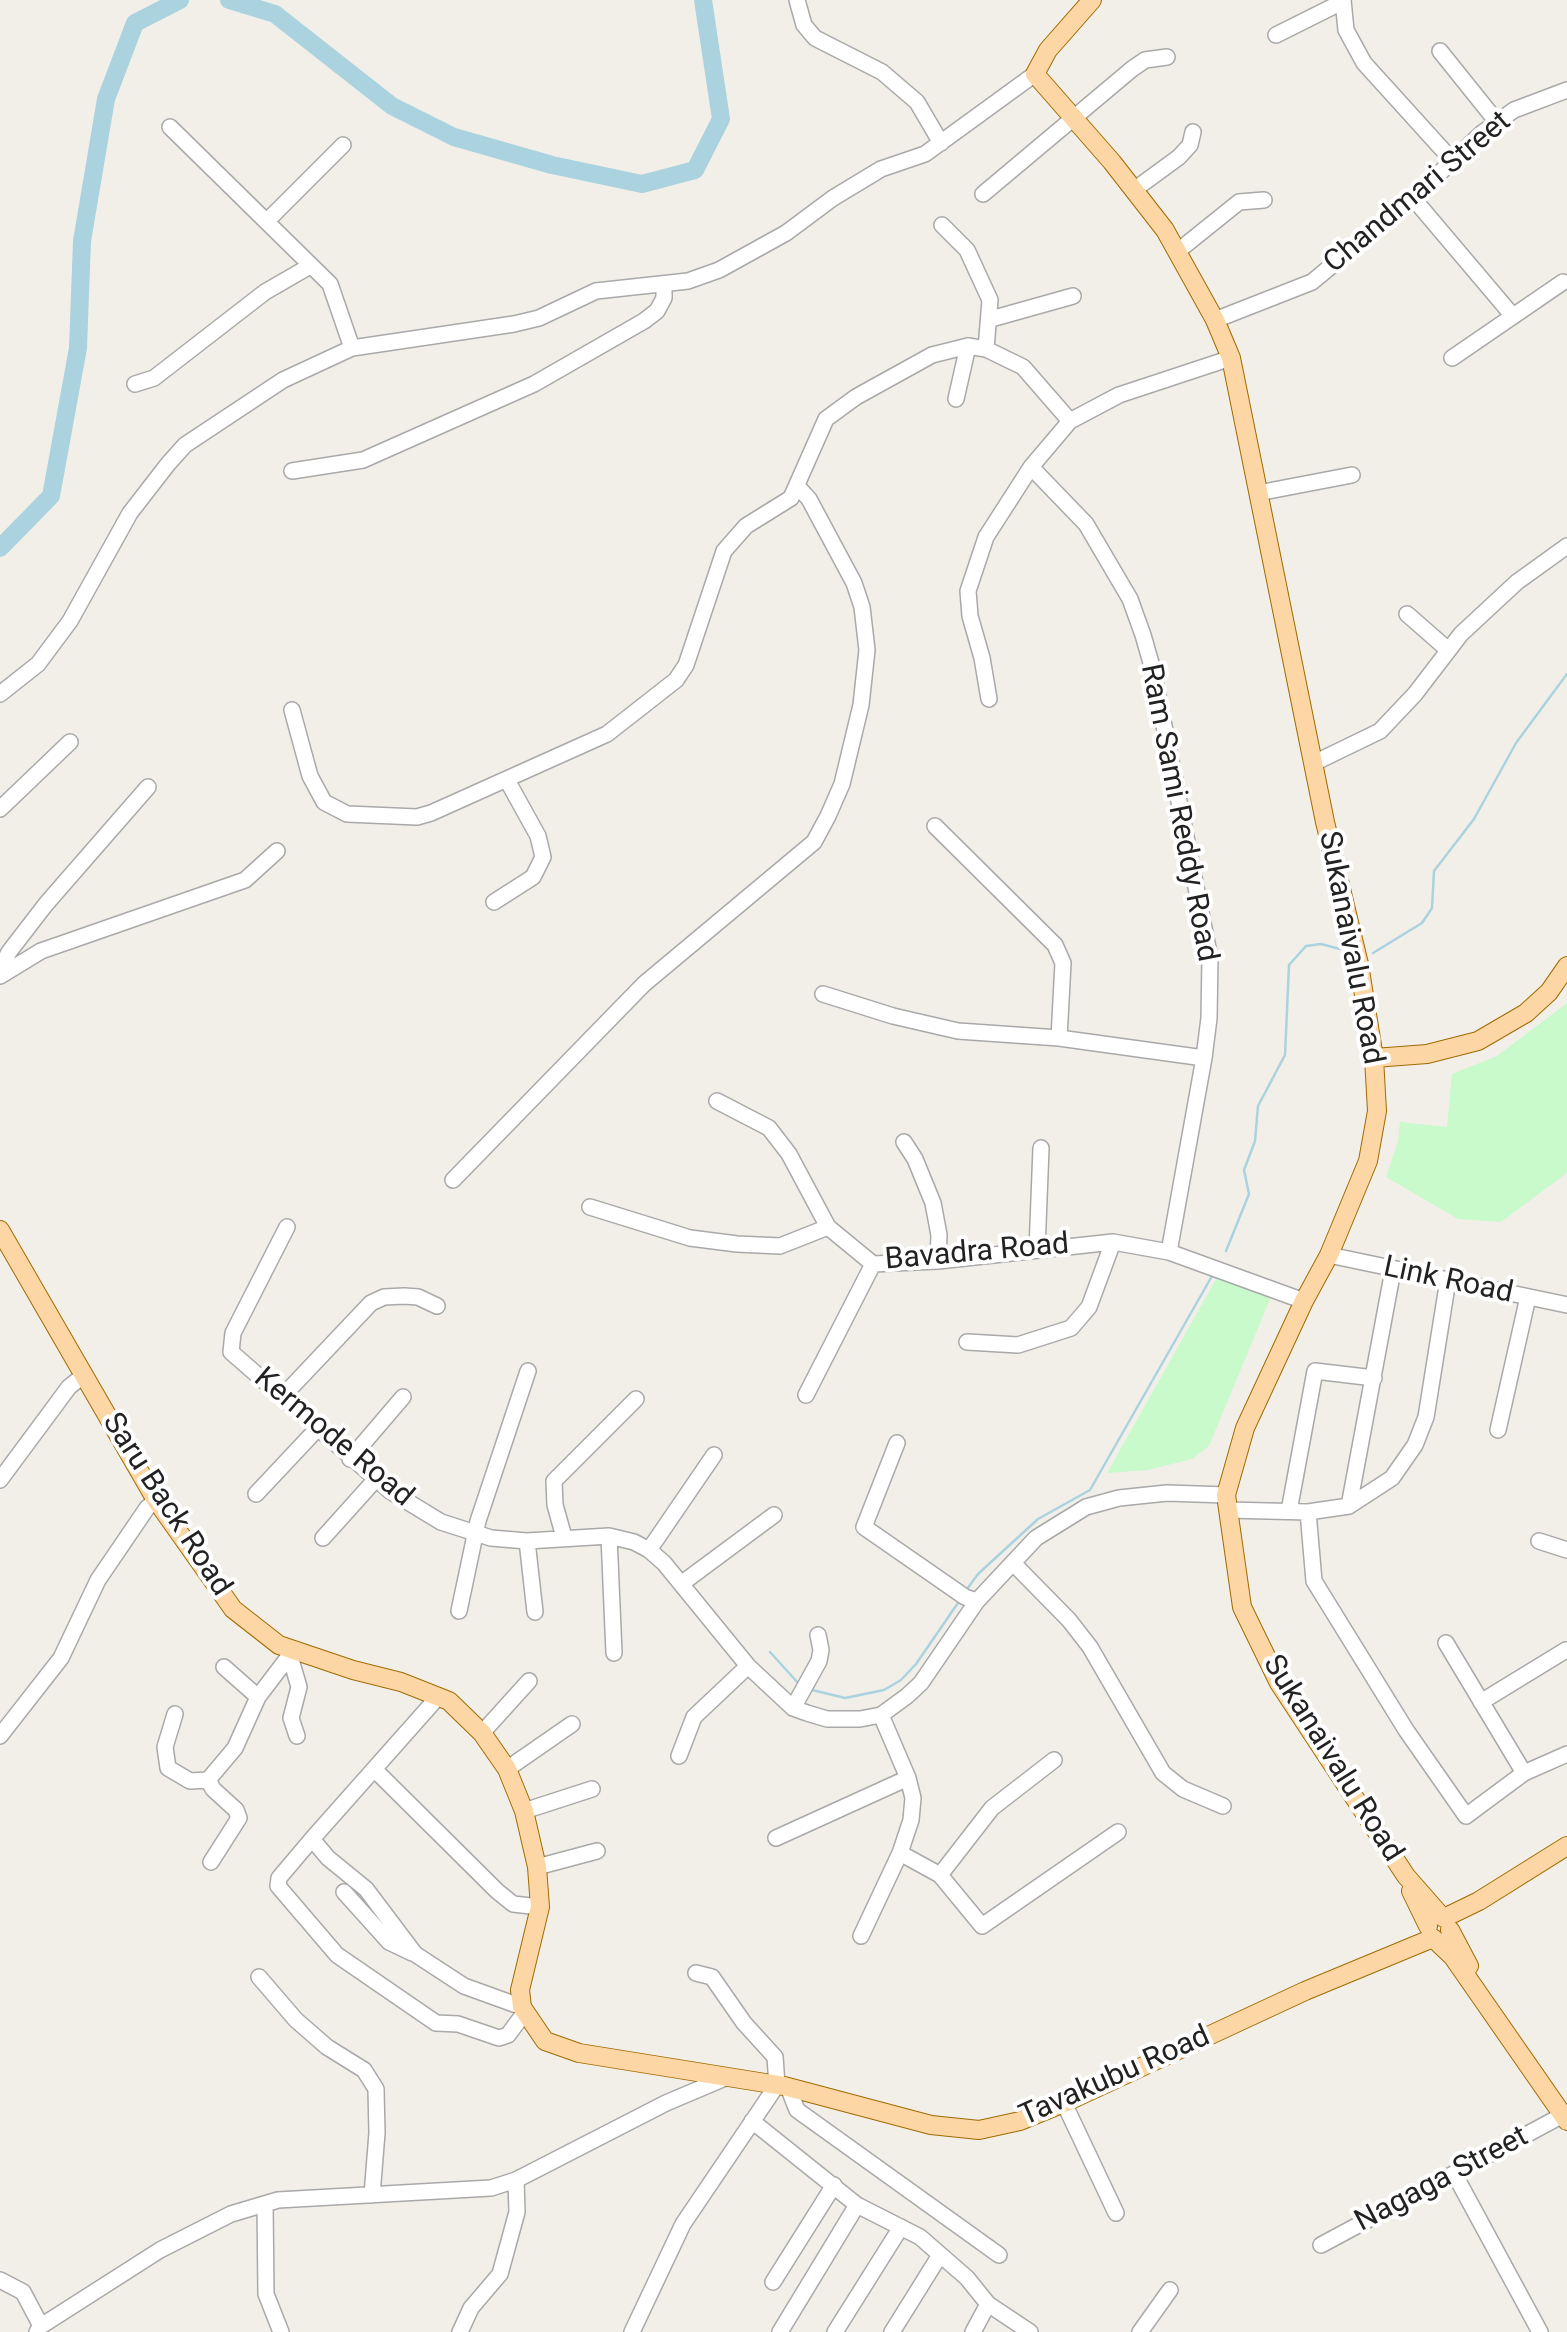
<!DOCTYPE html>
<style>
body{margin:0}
canvas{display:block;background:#f2efe9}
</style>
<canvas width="1567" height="2332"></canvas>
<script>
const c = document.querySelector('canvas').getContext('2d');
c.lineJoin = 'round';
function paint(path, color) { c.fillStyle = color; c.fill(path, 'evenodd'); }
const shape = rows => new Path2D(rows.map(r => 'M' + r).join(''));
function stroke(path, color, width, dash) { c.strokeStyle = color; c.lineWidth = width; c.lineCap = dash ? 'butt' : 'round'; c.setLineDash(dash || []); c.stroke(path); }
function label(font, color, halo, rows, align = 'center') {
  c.font = font + ' Roboto,sans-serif'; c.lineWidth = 8; c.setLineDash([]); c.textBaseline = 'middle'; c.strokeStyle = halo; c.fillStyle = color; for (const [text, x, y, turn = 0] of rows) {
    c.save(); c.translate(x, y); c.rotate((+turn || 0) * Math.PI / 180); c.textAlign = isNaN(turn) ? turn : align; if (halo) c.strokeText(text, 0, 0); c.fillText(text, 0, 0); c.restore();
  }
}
paint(shape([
 [1567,1003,1567,1173,1501,1222,1458,1219,1386,1177,1398,1141,1400,1122,1447,1127,1452,1074,1497,1056],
 [1220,1272,1270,1299,1209,1446,1192,1459,1148,1470,1107,1473]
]), '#c8facc');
stroke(shape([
 [1373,953,1422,923,1432,908,1434,871,1474,819,1516,743,1567,674],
 [1226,1251,1249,1194,1244,1170,1255,1141,1258,1106,1285,1055,1289,965,1306,946,1321,944,1340,949],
 [967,1589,978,1574,1038,1519,1090,1490,1212,1276],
 [770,1652,799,1684],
 [808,1689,845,1698,884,1690,901,1680,916,1664,960,1600]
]), '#aad3df', 2.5);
stroke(shape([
 [229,0,275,14,392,106,454,137,552,165,642,184,695,170,721,119,703,0],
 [0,548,51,496,78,348,82,241,106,99,135,23,180,0]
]), '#aad3df', 18);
const minor = shape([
 [797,0,804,25,815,38,882,72,917,102,941,143],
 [1343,0,1346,30,1364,63,1451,159],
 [1276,35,1342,2],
 [1440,51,1497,122],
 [170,127,330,284,352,348],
 [1134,190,1179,157,1190,145,1193,132],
 [983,194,1132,69,1145,60,1167,57],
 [1413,198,1512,315],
 [268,220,343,145],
 [942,225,967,250,990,300,986,349],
 [1178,251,1239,202,1264,200],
 [991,319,1073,296],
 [1215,320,1312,282,1413,198,1482,133,1514,110,1567,90],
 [1452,358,1563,282],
 [135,384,154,378,265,292,310,266],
 [956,399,968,346],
 [1031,467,1086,524,1130,599,1143,635,1153,670,1210,958,1209,1018,1204,1058,1169,1252],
 [292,471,363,460,534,384,644,321,657,311,664,298,664,284],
 [1258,493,1352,475],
 [1407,614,1447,649],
 [0,694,38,664,70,621,130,513,168,464,185,445,283,380,352,348,514,324,539,318,596,291,688,281,719,270,786,233,833,198,881,169,925,154,1035,74],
 [989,699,982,658,970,616,968,591,986,537,1031,467,1070,421,1119,395,1231,358],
 [292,710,310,776,324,802,347,814,417,817,431,813,607,734,676,680,686,665,724,551,746,526,791,498,826,419,856,397,932,355,968,346,986,349,1023,367,1070,421],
 [1314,763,1380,731,1415,694,1461,634,1517,582,1567,546],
 [0,809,70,742],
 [935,826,1055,945,1063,963,1059,1038],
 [494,902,533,877,543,857,538,836,507,780],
 [2,974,1,968,9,952,46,904,148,787],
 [0,976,41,951,245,880,277,851],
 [823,994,893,1016,958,1031,1059,1038,1204,1058],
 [717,1101,769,1128,789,1154,828,1227,873,1264,938,1261,1113,1242,1169,1252,1304,1301],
 [904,1142,915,1159,933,1203,939,1235,938,1261],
 [453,1180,644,984,814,842,828,816,842,784,861,705,867,650,862,607,854,583,809,499,798,487],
 [590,1207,690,1238,737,1244,780,1246,828,1227],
 [287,1227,233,1333,231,1352,390,1491,441,1522,491,1538,527,1541,609,1536,634,1542,649,1550,664,1563,748,1666,793,1708,807,1713,827,1719,860,1719,881,1715,907,1696,921,1683,977,1601,1036,1538,1086,1507,1119,1498,1167,1493,1226,1495],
 [1037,1250,1041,1148],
 [1329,1255,1567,1305],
 [967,1342,1018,1345,1071,1328,1089,1307,1113,1242],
 [806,1395,873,1264],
 [282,1397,371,1303,384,1297,404,1296,418,1297,437,1306],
 [1498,1430,1528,1297],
 [897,1443,864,1527,965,1597,977,1601],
 [350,1459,403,1397],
 [0,1480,69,1387,84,1375],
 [256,1494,318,1428],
 [1349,1506,1393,1270],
 [1228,1510,1308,1512,1349,1506,1392,1478,1415,1445,1426,1417,1448,1280],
 [1289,1511,1315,1371,1374,1378],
 [1308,1512,1314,1581,1406,1730,1466,1816,1524,1773,1567,1754],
 [609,1536,614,1653],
 [564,1537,555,1505,554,1481,636,1399],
 [323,1538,376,1479],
 [527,1541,535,1612],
 [1539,1541,1567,1550],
 [649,1550,714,1455],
 [1013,1563,1069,1620,1090,1647,1163,1773,1183,1789,1223,1806],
 [681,1584,774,1515],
 [459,1611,478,1521,528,1371],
 [1446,1643,1524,1773],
 [290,1656,299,1687,291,1718,297,1736],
 [224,1667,258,1697],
 [438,1697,312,1839,279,1878,278,1886,337,1955,436,2023,458,2024,499,2038,508,2035,525,2012],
 [1481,1702,1566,1650],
 [793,1708,819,1661,821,1650,818,1635],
 [175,1714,165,1747,168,1768,190,1781,208,1780,235,1748,258,1697,293,1651],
 [482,1733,529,1681],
 [0,1736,61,1658,98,1580,147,1508,156,1500],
 [679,1756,694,1717,748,1666],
 [374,1769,497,1891,513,1904,540,1907],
 [507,1769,572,1724],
 [208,1780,213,1789,236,1810,239,1818,211,1862],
 [524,1811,592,1789],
 [776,1838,908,1778],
 [312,1839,328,1858,366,1889,415,1954,464,1986,522,2007],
 [900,1853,940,1875,982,1926,1118,1832],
 [537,1867,597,1851],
 [940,1875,992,1808,1054,1760],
 [344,1892,389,1942,412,1953],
 [861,1936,900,1853,911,1820,913,1798,908,1778,881,1715],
 [259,1977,296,2020,327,2047,364,2070,376,2089,377,2133,372,2195],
 [788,2087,797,2110,999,2255],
 [1064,2103,1116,2213],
 [752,2121,857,2205,920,2237,967,2278,988,2304,1030,2332],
 [1455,2175,1540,2332],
 [265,2204,266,2294,281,2332],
 [1321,2245,1563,2115],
 [0,2280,23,2292,41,2326],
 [773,2282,834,2185],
 [37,2332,41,2326,160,2250,231,2214,278,2200,491,2188,516,2180,666,2103,725,2078],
 [460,2332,471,2308,500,2274,517,2212,516,2180],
 [632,2332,683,2224,777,2085,775,2057,744,2023,712,1977,696,1973],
 [780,2332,857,2205],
 [835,2332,901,2227],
 [892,2332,940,2255],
 [973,2332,988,2304],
 [1140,2332,1170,2290]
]);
const major = shape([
 [1092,0,1048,50,1035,74,1112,162,1165,230,1215,320,1231,358,1325,822,1359,964,1374,1058,1377,1111,1368,1161,1329,1255,1304,1301,1245,1428,1226,1495,1242,1607,1279,1683,1406,1876,1442,1917],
 [1374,1058,1427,1054,1478,1041,1526,1013,1549,992,1567,966],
 [0,1230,156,1500,233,1609,279,1645,353,1670,401,1682,449,1701,482,1733,507,1769,524,1811,537,1867,540,1907,520,1990,522,2007,545,2041,579,2053,784,2086,931,2125,979,2130,1020,2121,1064,2103,1305,1991,1433,1938],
 [1411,1891,1428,1926],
 [1444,1918,1479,1901,1567,1846],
 [1450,1930,1469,1966],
 [1434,1939,1453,1957,1567,2121]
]);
stroke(minor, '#a9a9a9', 18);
stroke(major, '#a06b00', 20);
stroke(minor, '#fff', 15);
stroke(major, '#fcd6a4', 18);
label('30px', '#222', '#fff', [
 ["Chandmari Street",1418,193,-40],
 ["Ram Sami Reddy Road",1178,813,79],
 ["Sukanaivalu Road",1350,948,79],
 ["Bavadra Road",977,1253,-5],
 ["Link Road",1448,1281,12],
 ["Kermode Road",333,1438,40],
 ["Saru Back Road",166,1505,57],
 ["Sukanaivalu Road",1332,1759,58],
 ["Tavakubu Road",1115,2077,-24],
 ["Nagaga Street",1442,2180,-28]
]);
</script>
